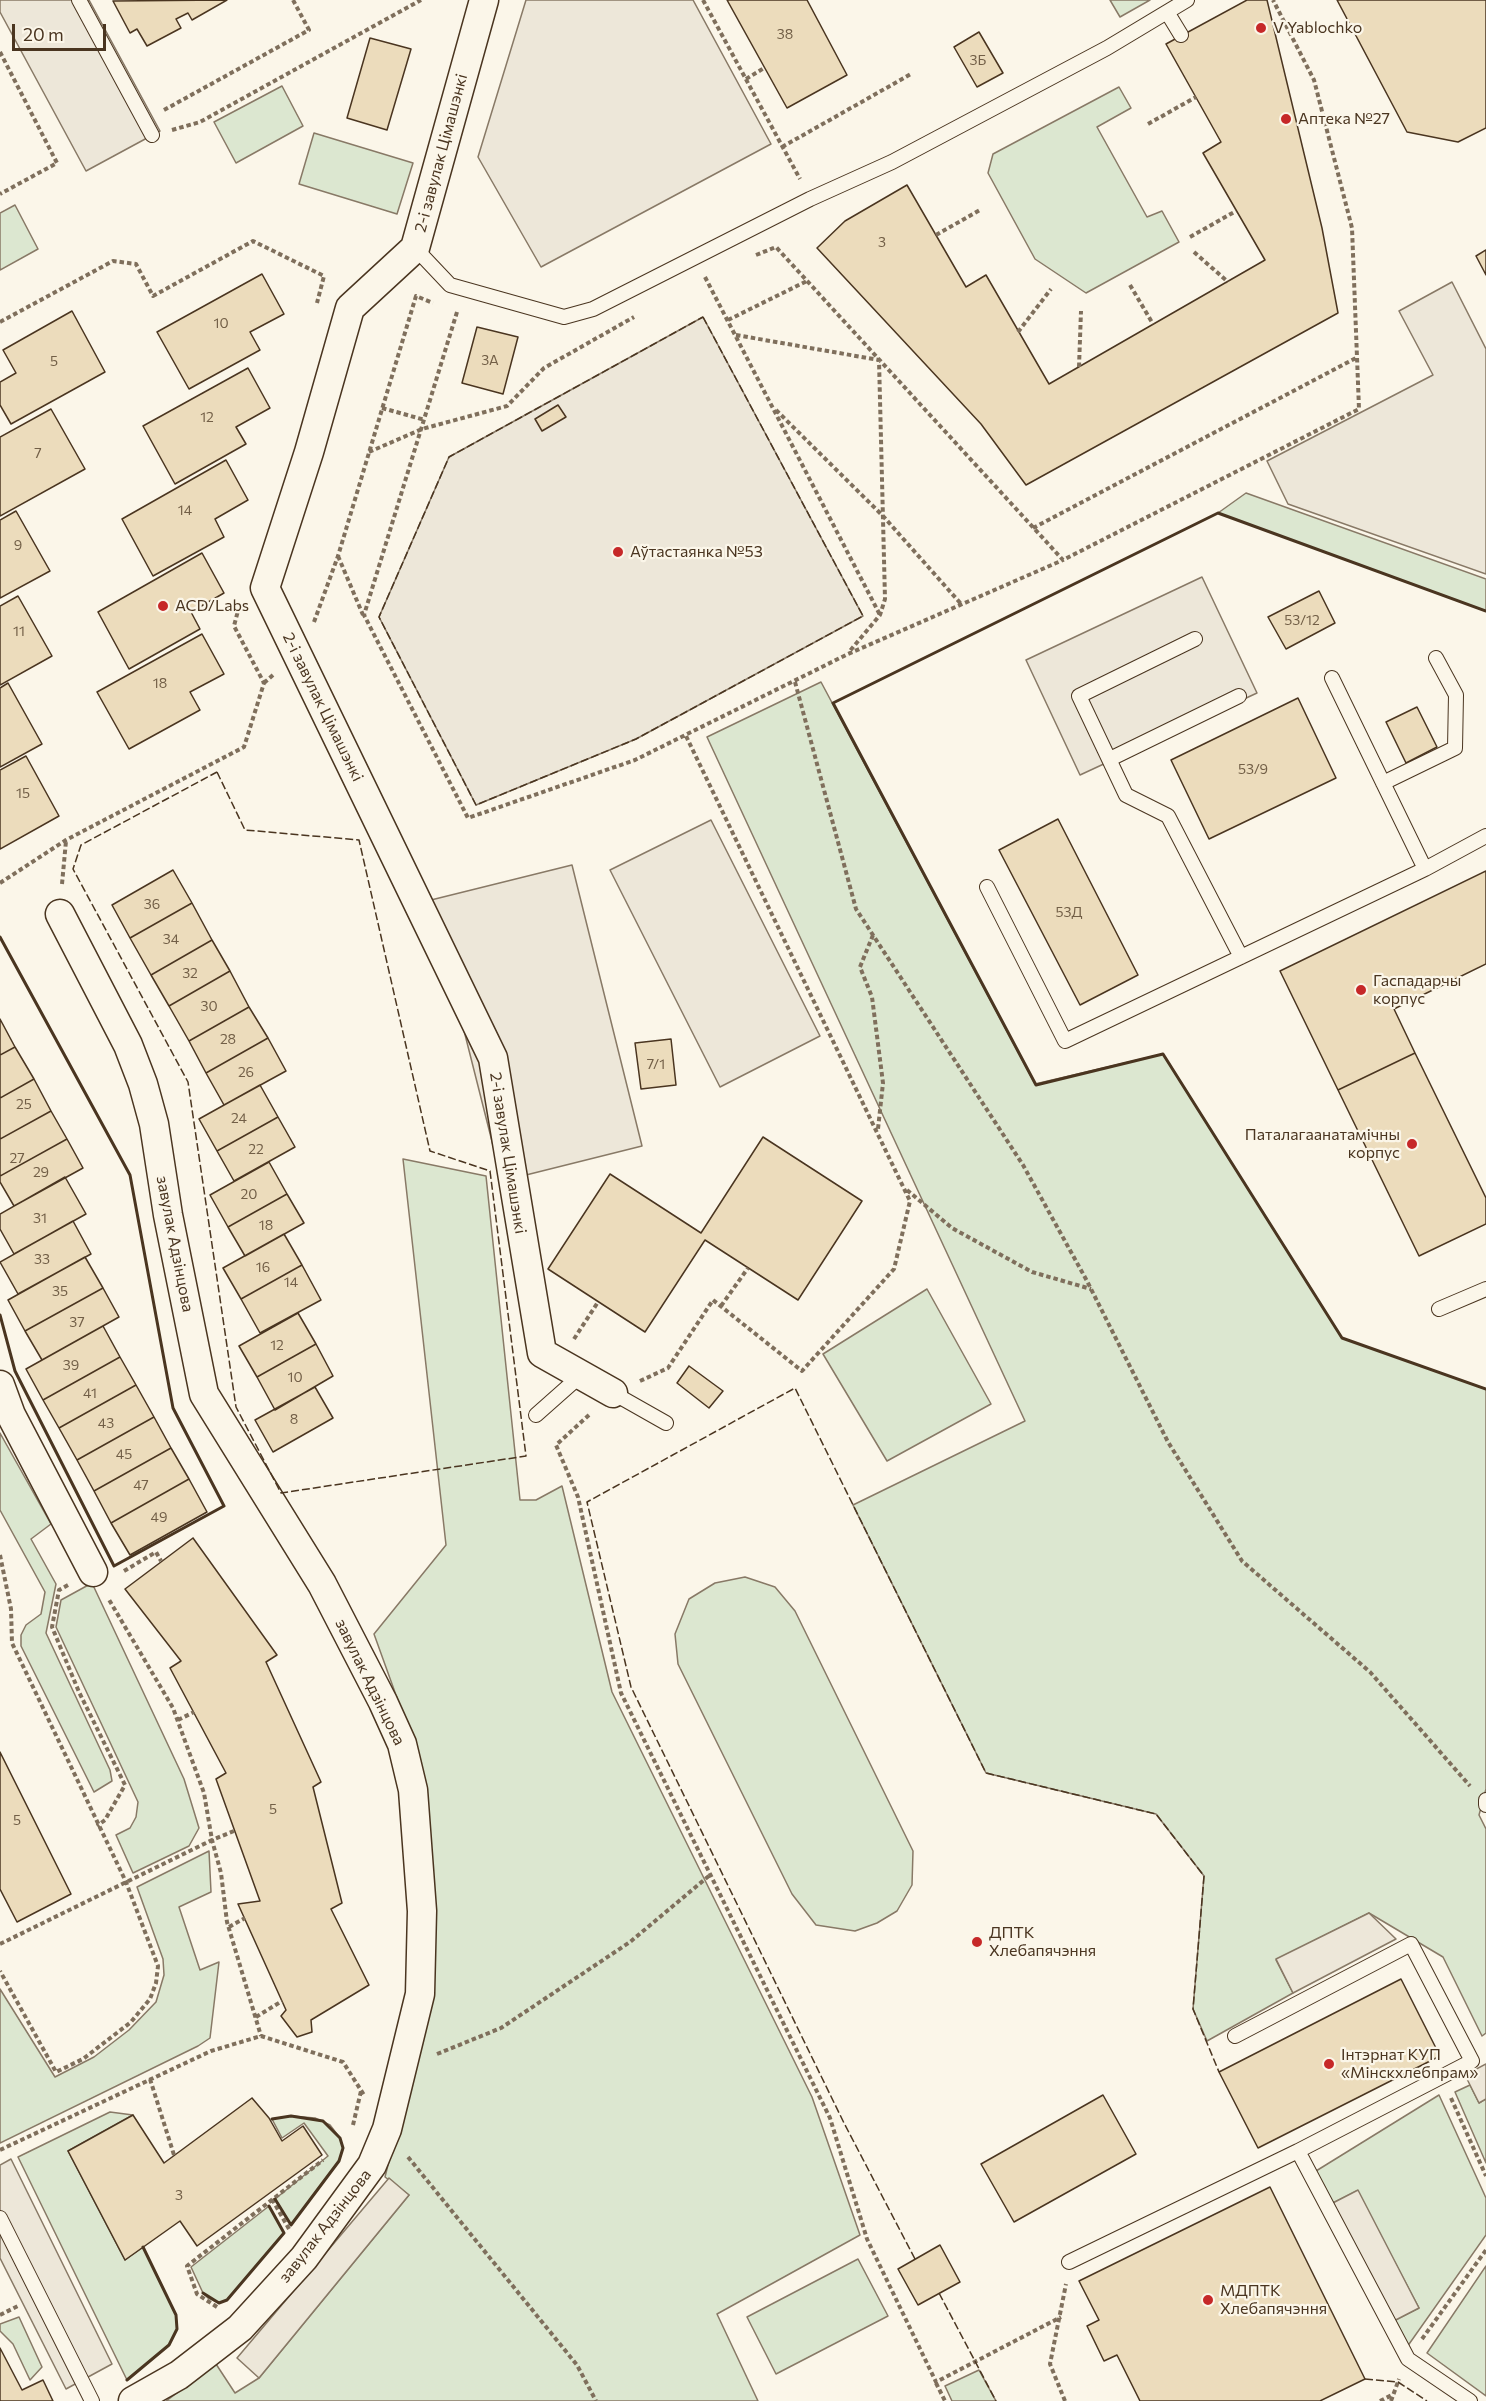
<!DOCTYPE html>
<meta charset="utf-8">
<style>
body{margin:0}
#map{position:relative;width:1486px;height:2401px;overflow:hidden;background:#fbf6e9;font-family:Commissioner,sans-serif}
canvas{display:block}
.scale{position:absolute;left:12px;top:24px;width:94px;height:27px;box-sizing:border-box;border:3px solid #4a3520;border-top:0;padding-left:8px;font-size:18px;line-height:21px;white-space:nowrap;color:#4a3520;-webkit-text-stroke:4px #fbf6e9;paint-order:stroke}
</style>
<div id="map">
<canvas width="1486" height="2401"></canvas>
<div class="scale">20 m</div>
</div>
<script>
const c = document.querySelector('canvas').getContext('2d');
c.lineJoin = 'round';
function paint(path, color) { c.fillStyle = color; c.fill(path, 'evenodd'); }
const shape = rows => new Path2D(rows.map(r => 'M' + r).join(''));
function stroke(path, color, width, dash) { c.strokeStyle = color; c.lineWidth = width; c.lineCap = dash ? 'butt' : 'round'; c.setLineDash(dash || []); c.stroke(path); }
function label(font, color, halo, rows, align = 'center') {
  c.font = font + ' Commissioner,sans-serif'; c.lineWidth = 4.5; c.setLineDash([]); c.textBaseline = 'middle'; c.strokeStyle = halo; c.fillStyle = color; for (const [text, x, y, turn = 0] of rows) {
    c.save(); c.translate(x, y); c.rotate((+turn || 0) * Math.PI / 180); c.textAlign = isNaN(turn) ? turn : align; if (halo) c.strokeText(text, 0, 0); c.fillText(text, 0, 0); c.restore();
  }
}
const green = shape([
 [1110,0,1150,0,1120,17,1110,0],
 [282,86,303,126,236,163,214,122,282,86],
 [1119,87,1131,108,1097,127,1147,217,1162,211,1179,242,1086,293,1035,259,988,173,993,154,1119,87],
 [314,133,413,163,397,214,299,184,314,133],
 [15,205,38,249,0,270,0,213,15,205],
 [1246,493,1486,579,1486,611,1218,513,1246,493],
 [821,682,1035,1084,1163,1054,1342,1338,1486,1389,1486,1789,1479,1815,1486,1829,1486,2033,1482,2036,1443,1957,1369,1913,1276,1960,1293,1993,1207,2041,1193,2009,1204,1876,1156,1814,986,1773,853,1505,1025,1421,707,737,821,682],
 [403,1159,486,1176,520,1500,536,1500,562,1486,612,1692,812,2097,860,2235,717,2314,758,2401,166,2401,216,2364,235,2393,259,2378,409,2195,385,2177,428,2005,401,1709,374,1634,446,1545,403,1159],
 [927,1289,991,1404,887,1461,823,1354,927,1289],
 [0,1433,51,1524,31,1539,56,1584,46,1633,110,1770,112,1781,94,1792,21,1646,21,1635,26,1625,41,1614,45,1592,0,1510,0,1433],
 [745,1577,775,1587,795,1611,913,1851,912,1885,897,1911,877,1923,855,1931,816,1925,792,1894,678,1664,675,1634,689,1599,715,1583,745,1577],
 [92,1583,184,1779,199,1828,189,1846,133,1873,116,1835,130,1828,136,1817,138,1802,56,1627,61,1600,92,1583],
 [209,1851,211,1892,179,1907,200,1970,219,1962,210,2038,198,2046,0,2143,0,1989,55,2077,94,2057,129,2030,156,2002,164,1975,163,1959,137,1887,209,1851],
 [1470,2085,1479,2103,1486,2099,1486,2163,1455,2092,1470,2085],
 [1439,2095,1486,2198,1486,2235,1407,2347,1395,2320,1419,2308,1357,2191,1333,2203,1316,2171,1439,2095],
 [110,2112,133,2115,68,2151,125,2260,143,2247,176,2315,177,2329,169,2345,127,2380,18,2157,110,2112],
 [291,2116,315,2118,330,2125,340,2138,343,2148,339,2161,291,2225,275,2199,328,2156,304,2123,282,2138,272,2119,291,2116],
 [269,2206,284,2233,227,2300,219,2303,208,2298,203,2293,191,2267,269,2206],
 [858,2259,888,2316,776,2374,747,2317,858,2259],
 [1486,2266,1486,2396,1427,2353,1486,2266],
 [19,2317,42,2367,30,2380,13,2344,0,2331,0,2324,19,2317],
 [979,2370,996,2401,952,2401,945,2386,979,2370]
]);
paint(green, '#dce7d0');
stroke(green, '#887966', 1.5);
const parking = shape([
 [0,0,89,0,160,131,86,171,0,12,0,0],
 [526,0,693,0,771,144,541,267,478,157,526,0],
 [1452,282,1486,349,1486,574,1288,504,1267,461,1433,375,1399,311,1452,282],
 [703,317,863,616,636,739,476,805,379,617,449,457,703,317],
 [1202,577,1257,693,1080,775,1026,660,1202,577],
 [711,820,820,1036,720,1087,610,870,711,820],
 [572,865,642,1146,502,1181,431,900,572,865],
 [1369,1913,1396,1939,1293,1993,1276,1959,1369,1913],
 [1486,2064,1486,2099,1479,2103,1465,2075,1486,2064],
 [11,2159,112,2364,66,2389,0,2258,0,2165,11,2159],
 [389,2178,409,2195,259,2378,237,2358,389,2178],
 [1358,2190,1419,2308,1388,2324,1327,2206,1358,2190]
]);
paint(parking, '#ede7d9');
stroke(parking, '#887966', 1.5);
const building = shape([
 [227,0,192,20,188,13,176,19,181,28,147,46,137,29,130,33,113,1,227,0],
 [727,0,807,0,847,75,787,108,727,0],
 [1247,0,1267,0,1322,228,1338,313,1026,485,981,424,817,248,845,221,907,185,966,287,986,275,1049,384,1265,260,1203,153,1221,142,1166,44,1247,0],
 [1337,0,1486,0,1486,128,1458,142,1407,132,1337,0],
 [979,32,1003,73,977,87,954,47,979,32],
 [370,38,411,49,387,130,347,118,370,38],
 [1486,250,1486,275,1476,256,1486,250],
 [262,274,284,314,250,332,260,350,189,389,157,332,262,274],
 [72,311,105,372,11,424,0,405,0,382,16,373,3,350,72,311],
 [477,327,518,337,503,394,462,383,477,327],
 [248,368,270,408,236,427,246,444,175,484,143,426,248,368],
 [558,405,566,417,542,431,535,419,558,405],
 [51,409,85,469,0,516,0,437,51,409],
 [226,460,248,500,215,519,224,537,153,576,122,519,226,460],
 [16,511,50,571,0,598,0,520,16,511],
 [202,553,224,593,191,612,200,629,129,669,98,612,202,553],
 [1319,591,1335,623,1286,649,1268,617,1319,591],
 [18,596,52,656,0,685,0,606,18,596],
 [202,634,224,674,190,692,200,710,129,749,97,692,202,634],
 [8,683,42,744,0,767,0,688,8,683],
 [1298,698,1336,778,1209,839,1171,760,1298,698],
 [1417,707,1437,747,1406,763,1386,722,1417,707],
 [26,756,59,816,0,849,0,770,26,756],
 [1058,819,1138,975,1080,1005,999,850,1058,819],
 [173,870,192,903,130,938,112,905,173,870],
 [1486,871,1486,964,1394,1009,1415,1053,1338,1090,1280,971,1486,871],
 [192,903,212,940,151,975,130,938,192,903],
 [212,940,230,971,169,1006,151,975,212,940],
 [230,971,249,1007,189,1041,169,1006,230,971],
 [249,1007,268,1038,206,1073,189,1041,249,1007],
 [0,1019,15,1047,0,1055,0,1019],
 [268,1038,286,1071,224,1105,206,1073,268,1038],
 [671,1039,676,1085,641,1089,635,1043,671,1039],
 [15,1047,34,1079,0,1098,0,1055,15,1047],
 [1415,1053,1486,1198,1486,1224,1419,1256,1338,1090,1415,1053],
 [34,1079,51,1111,0,1139,0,1098,34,1079],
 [260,1085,278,1117,217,1151,199,1119,260,1085],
 [51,1111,67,1139,0,1176,0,1139,51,1111],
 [278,1117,295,1147,234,1181,217,1151,278,1117],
 [763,1137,862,1201,798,1300,705,1240,645,1332,548,1269,610,1174,701,1233,763,1137],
 [67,1139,83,1168,14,1206,0,1182,0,1176,67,1139],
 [269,1162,287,1194,228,1227,210,1195,269,1162],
 [65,1177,86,1214,14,1254,0,1229,0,1214,65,1177],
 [287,1194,304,1223,245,1256,228,1227,287,1194],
 [73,1221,91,1254,18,1294,0,1262,73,1221],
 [284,1234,302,1265,241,1299,223,1268,284,1234],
 [85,1257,103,1288,25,1331,8,1300,85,1257],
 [302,1265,321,1300,260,1333,241,1299,302,1265],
 [103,1288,119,1317,42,1360,25,1331,103,1288],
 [298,1313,316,1344,257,1377,239,1346,298,1313],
 [103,1326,120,1357,43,1400,26,1369,103,1326],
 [316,1344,333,1376,275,1410,257,1377,316,1344],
 [120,1357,136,1385,59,1428,43,1400,120,1357],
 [689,1366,723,1391,709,1408,677,1383,689,1366],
 [136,1385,154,1417,77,1460,59,1428,136,1385],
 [315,1387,333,1418,273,1452,255,1420,315,1387],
 [154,1417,171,1448,94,1491,77,1460,154,1417],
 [171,1448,189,1479,111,1523,94,1491,171,1448],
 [189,1479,207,1512,130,1555,111,1523,189,1479],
 [193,1538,277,1655,266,1662,321,1782,313,1787,342,1903,331,1909,369,1985,311,2020,312,2032,297,2037,281,2016,286,2010,238,1904,260,1901,216,1779,226,1773,170,1668,181,1661,125,1589,193,1538],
 [0,1752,71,1894,17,1922,0,1889,0,1752],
 [1401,1979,1440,2056,1258,2148,1219,2072,1401,1979],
 [1103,2095,1136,2154,1014,2222,981,2164,1103,2095],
 [252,2098,269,2118,282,2141,303,2126,322,2155,197,2246,180,2221,125,2260,68,2151,133,2115,164,2163,252,2098],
 [1270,2187,1365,2379,1320,2401,1140,2401,1117,2355,1104,2361,1087,2326,1099,2320,1079,2281,1270,2187],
 [940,2245,960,2282,918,2305,898,2269,940,2245],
 [0,2348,22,2390,43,2380,53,2401,0,2401,0,2348]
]);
paint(building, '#ecdcbc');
stroke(building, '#4a3520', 1.5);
const service = shape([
 [79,0,152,135],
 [1167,12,1181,35],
 [415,248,450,285,564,317,593,309,810,199,892,162,1107,48,1187,0],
 [1195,639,1079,696,1126,795,1168,816,1241,957],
 [1332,678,1425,869],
 [1110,759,1239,696],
 [1383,783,1455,748,1456,695,1436,658],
 [987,887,1065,1041,1425,869,1486,836],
 [1439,1309,1486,1289],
 [613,1393,666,1423],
 [536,1415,580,1376],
 [1486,1800,1486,1805],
 [1235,2036,1411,1944,1472,2061,1298,2151],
 [0,2218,92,2401],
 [1069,2262,1298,2151,1408,2359,1470,2401]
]);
const minor = shape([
 [484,0,415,248,350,308,309,452,265,588,493,1058,542,1353,613,1393],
 [60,914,128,1045,143,1084,154,1124,168,1215,204,1394,322,1584,383,1702,402,1744,413,1790,422,1911,420,1994,387,2129,372,2165,304,2258,240,2328,179,2375,133,2401],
 [0,1385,11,1415,93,1572]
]);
stroke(service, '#4a3520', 16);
stroke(minor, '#4a3520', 31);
stroke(shape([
 [703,0,800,179],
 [0,52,57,163,0,194],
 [746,79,764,68],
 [164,110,309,30,293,0],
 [1148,124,1196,97],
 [172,130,200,122,421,0],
 [782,147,911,74],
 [936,235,980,210],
 [1190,237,1236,211],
 [1194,252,1228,282],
 [756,255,776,247,1063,560,1359,409,1352,228,1314,80,1273,0],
 [705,277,880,615],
 [1130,285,1153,324],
 [457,312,364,615,468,818,635,760,848,654,1063,560],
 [728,320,807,281],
 [0,322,113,261,136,264,153,296,253,241,324,276,317,303],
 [1018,332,1051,289],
 [736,335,879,360,885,599,880,615,849,652],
 [1079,367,1081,311],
 [382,408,425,420],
 [776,410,883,516,962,605],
 [369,452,422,429,507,406,544,368,634,317],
 [1033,528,1356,358],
 [338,556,363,615],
 [314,622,338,556,416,296,433,303],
 [795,682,856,909,1023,1165,1087,1281,1168,1442,1242,1561,1370,1672,1470,1786],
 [264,683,273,675],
 [0,883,66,840,244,747,264,683,234,626,239,607],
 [62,884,66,841],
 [873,935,860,967,872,997,883,1083,878,1129],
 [907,1190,952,1228,1032,1272,1091,1289],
 [721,1306,748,1268],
 [574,1339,598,1302],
 [640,1381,668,1368,713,1300,802,1371,894,1269,910,1201,686,736],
 [589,1415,556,1445,578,1497,621,1693,830,2118,867,2239,936,2382,1061,2317],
 [0,1555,11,1609,12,1643,126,1882,158,1966,156,1983,150,1999,131,2022,83,2059,56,2072,0,1971],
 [124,1571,156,1552,161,1561],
 [68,1585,59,1590,52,1627,79,1692,125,1785,105,1820,97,1826],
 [178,1720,194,1712],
 [234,1831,212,1840,221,1873,227,1922,261,2036],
 [229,1927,245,1918],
 [0,1944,212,1840,204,1793,173,1708,108,1598],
 [256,2017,282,2001],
 [437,2054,501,2028,630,1942,710,1875],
 [150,2079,174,2155],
 [1451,2098,1486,2176],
 [353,2125,361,2091],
 [0,2150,211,2051,261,2036,343,2062,364,2095],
 [408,2157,577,2365,596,2401],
 [272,2199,289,2229],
 [217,2307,197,2294,187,2266,323,2160],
 [0,2315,18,2306],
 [1422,2339,1486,2250],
 [936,2383,945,2401],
 [1065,2401,1050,2364,1066,2284],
 [1380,2401,1392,2395],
 [1391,2401,1399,2379]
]), '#7f6f5c', 4, [4.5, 3]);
stroke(service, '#fbf6e9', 14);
stroke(minor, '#fbf6e9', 28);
stroke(shape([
 [703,317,863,616,636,739,476,805,379,617,449,457,703,317],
 [217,772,245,830,359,840,430,1151,490,1171,526,1456,281,1493,236,1407,188,1082,73,869,81,845,217,772],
 [915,2259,844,2123,631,1687,587,1502,795,1388,986,1773,1156,1814,1204,1876,1193,2009,1219,2072],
 [939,2293,996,2401],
 [1365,2379,1398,2382,1427,2401]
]), '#4a3520', 1.5, [8, 3]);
stroke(shape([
 [1486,611,1218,513,833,703,1036,1085,1163,1054,1342,1338,1486,1389],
 [0,937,130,1175,173,1408,224,1506,114,1566,15,1371,0,1315],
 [272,2119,291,2116,323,2121,340,2138,343,2148,339,2161,291,2225,275,2199],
 [203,2293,219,2303,227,2300,284,2233,269,2206],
 [127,2380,169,2345,177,2329,176,2315,143,2247]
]), '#4a3520', 3);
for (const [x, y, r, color] of [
 [1261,28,6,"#c62828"],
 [1286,119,6,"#c62828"],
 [618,552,6,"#c62828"],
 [163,606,6,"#c62828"],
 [1361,990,6,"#c62828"],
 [1412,1144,6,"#c62828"],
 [977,1942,6,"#c62828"],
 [1329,2064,6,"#c62828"],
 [1208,2300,6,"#c62828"]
]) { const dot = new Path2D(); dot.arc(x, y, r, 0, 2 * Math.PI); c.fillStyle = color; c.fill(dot); stroke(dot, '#fbf6e9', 2); }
label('14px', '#725f47', null, [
 ["38",785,34],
 ["3Б",978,60],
 ["3",882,242],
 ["10",221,323],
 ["3А",490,360],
 ["5",54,361],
 ["12",207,417],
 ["7",38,453],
 ["14",185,510],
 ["9",18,545],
 ["53/12",1302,620],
 ["11",19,631],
 ["18",160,683],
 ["53/9",1253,769],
 ["15",23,793],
 ["36",152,904],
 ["53Д",1069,912],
 ["34",171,939],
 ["32",190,973],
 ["30",209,1006],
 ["28",228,1039],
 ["7/1",656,1064],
 ["26",246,1072],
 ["25",24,1104],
 ["24",239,1118],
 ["22",256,1149],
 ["27",17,1158],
 ["29",41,1172],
 ["20",249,1194],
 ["31",40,1218],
 ["18",266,1225],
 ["33",42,1259],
 ["16",263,1267],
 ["14",291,1282],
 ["35",60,1291],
 ["37",77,1322],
 ["12",277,1345],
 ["39",71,1365],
 ["10",295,1377],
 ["41",90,1393],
 ["8",294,1419],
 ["43",106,1423],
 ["45",124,1454],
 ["47",141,1485],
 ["49",159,1517],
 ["5",273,1809],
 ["5",17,1820],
 ["3",179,2195]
]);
label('16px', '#4a3520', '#fbf6e9', [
 ["V Yablochko",1273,28],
 ["Аптека №27",1298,119],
 ["Аўтастаянка №53",630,552],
 ["ACD/Labs",175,606],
 ["Гаспадарчы",1373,981],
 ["корпус",1373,999],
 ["Паталагаанатамічны",1400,1135,"right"],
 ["корпус",1400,1153,"right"],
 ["ДПТК",989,1933],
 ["Хлебапячэння",989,1951],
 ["Інтэрнат КУП",1341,2055],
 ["«Мінскхлебпрам»",1341,2073],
 ["МДПТК",1220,2291],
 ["Хлебапячэння",1220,2309]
], 'left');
label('16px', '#4a3520', '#fbf6e9', [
 ["2-і завулак Цімашэнкі",441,153,-75],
 ["2-і завулак Цімашэнкі",323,707,64],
 ["2-і завулак Цімашэнкі",508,1153,81],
 ["завулак Адзінцова",175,1244,79],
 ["завулак Адзінцова",370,1682,64],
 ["завулак Адзінцова",325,2226,-52]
]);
</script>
